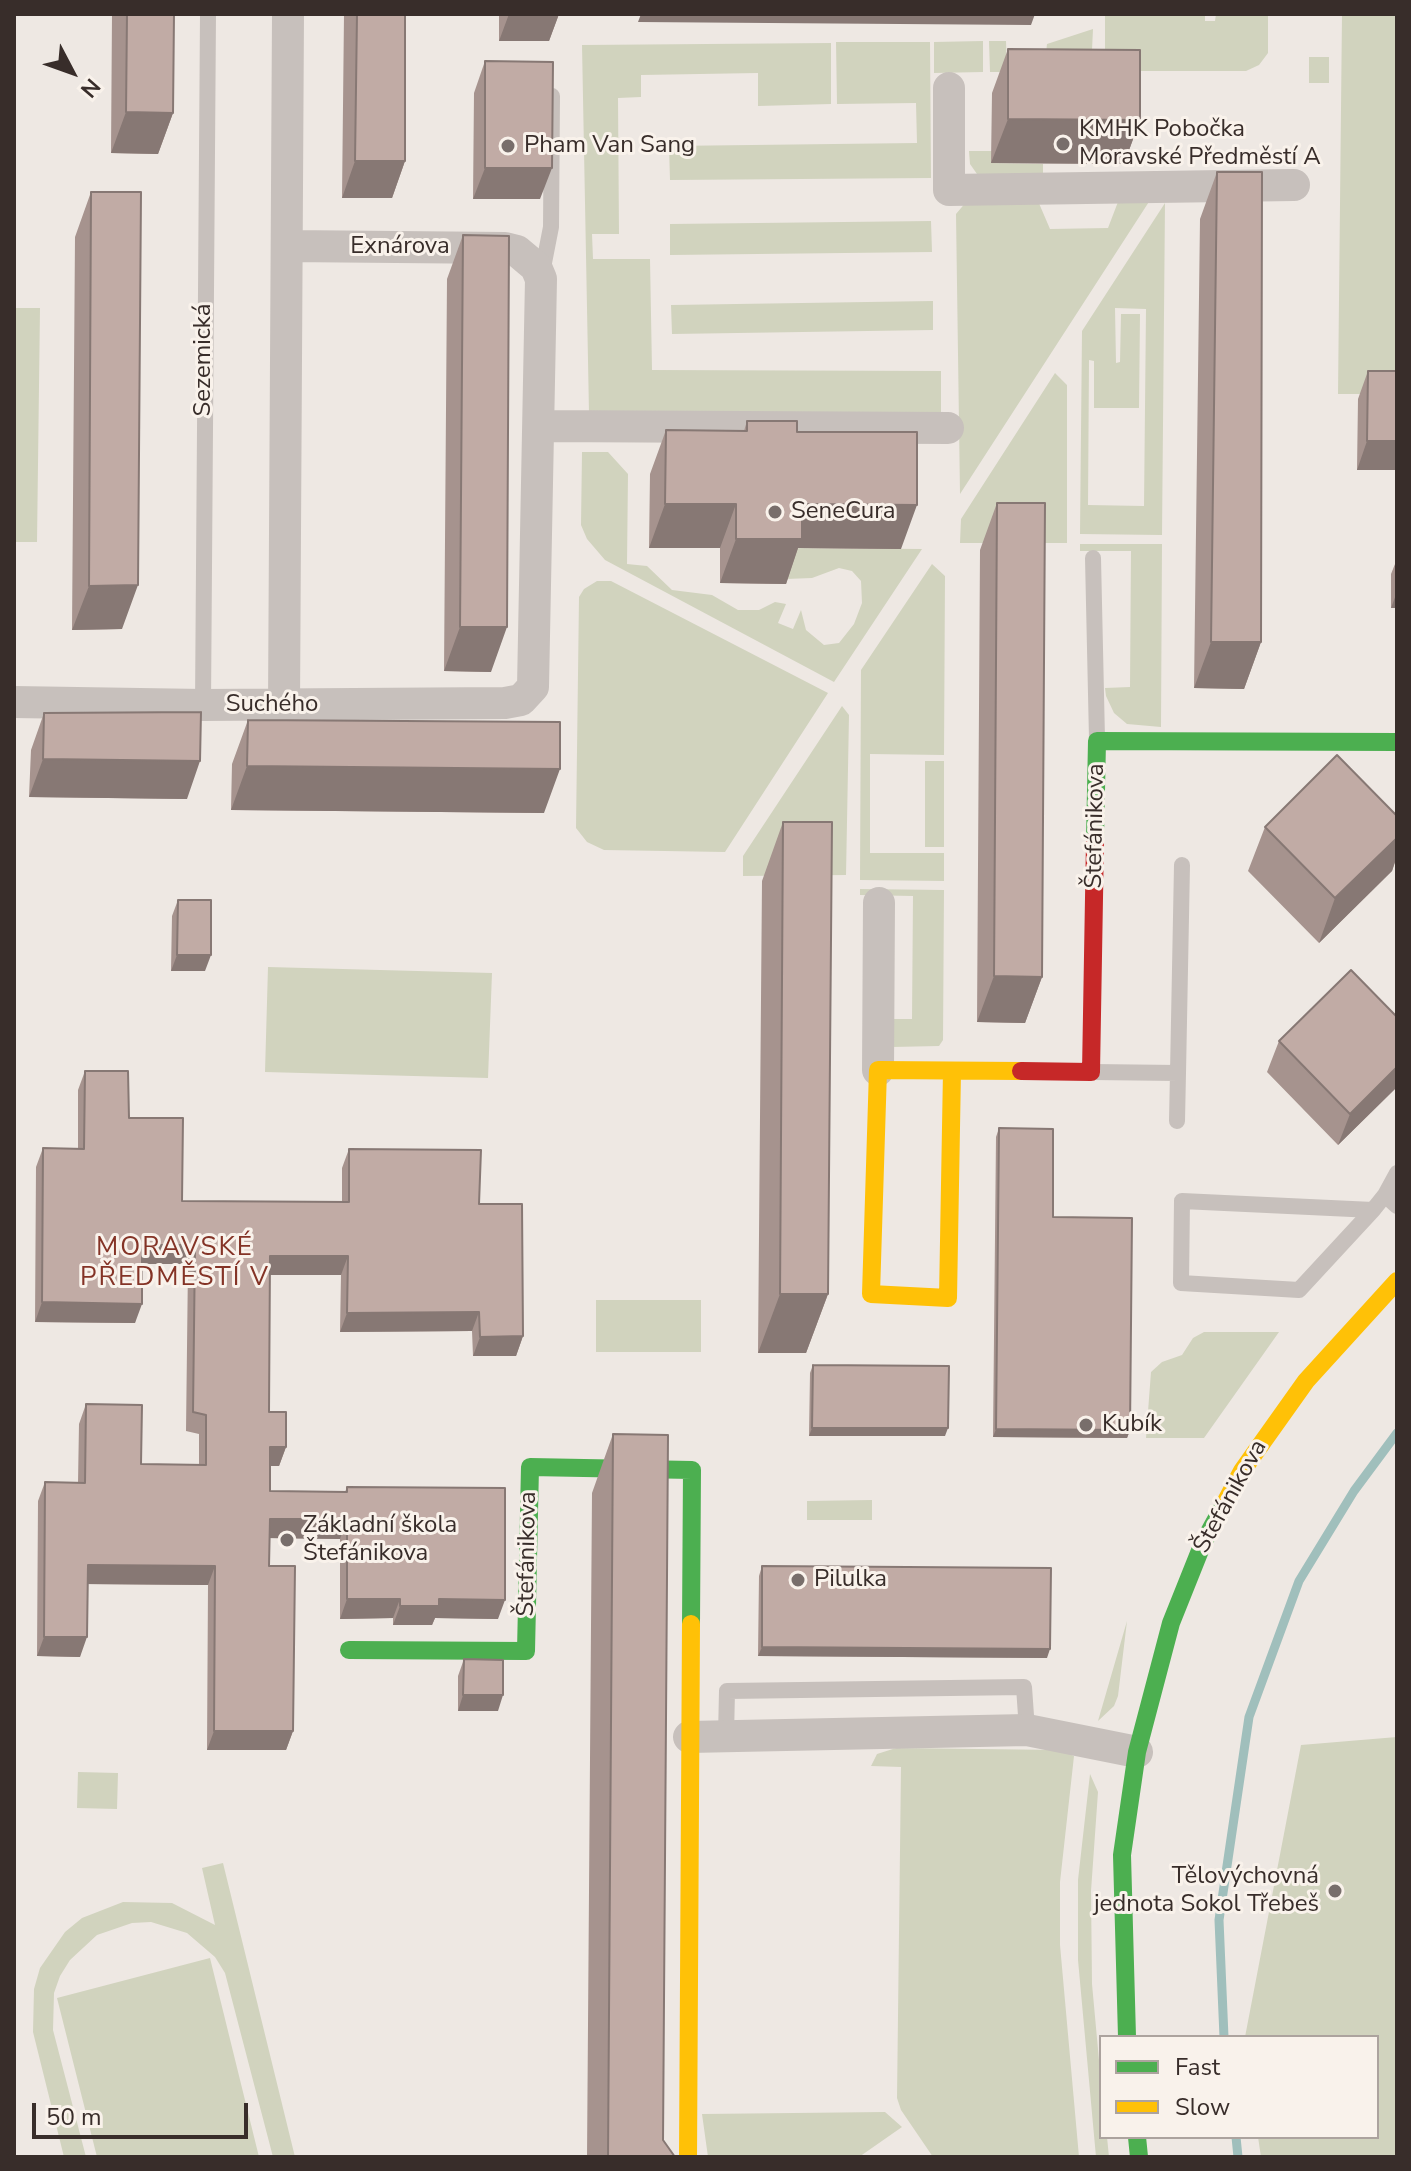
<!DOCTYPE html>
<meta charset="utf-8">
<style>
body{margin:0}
#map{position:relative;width:1411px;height:2171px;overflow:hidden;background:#eee8e3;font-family:"Nunito Sans",sans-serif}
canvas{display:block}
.frame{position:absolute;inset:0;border:16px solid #382d2a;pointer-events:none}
.legend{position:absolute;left:1099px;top:2035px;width:280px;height:104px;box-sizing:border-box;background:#f9f2eb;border:2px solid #aca39e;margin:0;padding:10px 14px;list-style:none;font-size:24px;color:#382d2a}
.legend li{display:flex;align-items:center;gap:16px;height:40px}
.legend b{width:40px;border:2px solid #aca39e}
.north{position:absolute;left:32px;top:32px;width:80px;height:80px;-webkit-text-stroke:6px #f9f2eb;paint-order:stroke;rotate:131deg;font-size:22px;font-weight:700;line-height:32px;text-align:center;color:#382d2a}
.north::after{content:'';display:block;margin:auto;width:28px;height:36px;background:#382d2a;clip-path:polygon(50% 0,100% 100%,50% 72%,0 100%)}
.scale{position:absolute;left:32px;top:2103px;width:216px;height:36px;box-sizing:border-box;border:4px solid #382d2a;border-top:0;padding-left:10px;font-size:24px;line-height:28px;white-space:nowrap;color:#382d2a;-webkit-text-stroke:6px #f9f2eb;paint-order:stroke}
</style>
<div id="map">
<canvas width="1411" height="2171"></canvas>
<div class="frame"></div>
<ul class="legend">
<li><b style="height:10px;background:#4caf50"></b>Fast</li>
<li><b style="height:10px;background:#ffc107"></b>Slow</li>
</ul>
<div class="north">N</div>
<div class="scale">50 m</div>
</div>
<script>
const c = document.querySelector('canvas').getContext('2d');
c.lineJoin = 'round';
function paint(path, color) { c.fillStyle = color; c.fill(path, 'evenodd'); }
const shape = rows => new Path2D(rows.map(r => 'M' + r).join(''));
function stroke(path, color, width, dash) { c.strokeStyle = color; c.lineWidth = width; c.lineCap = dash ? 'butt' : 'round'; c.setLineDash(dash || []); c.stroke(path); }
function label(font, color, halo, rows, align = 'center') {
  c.font = font + ' "Nunito Sans",sans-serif'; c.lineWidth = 6; c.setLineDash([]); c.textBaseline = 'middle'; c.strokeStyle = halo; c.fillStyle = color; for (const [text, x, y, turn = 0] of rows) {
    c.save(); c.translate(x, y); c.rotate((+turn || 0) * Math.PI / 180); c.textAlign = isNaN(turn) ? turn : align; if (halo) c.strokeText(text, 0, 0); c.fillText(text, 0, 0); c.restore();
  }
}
paint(shape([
 [1105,14,1205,14,1205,21,1215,21,1216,14,1268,14,1268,53,1259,65,1246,71,1118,71,1105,54],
 [1342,14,1397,14,1397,394,1338,394],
 [1093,29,1092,50,1044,71,1047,44],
 [983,41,983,72,934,73,934,42],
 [989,41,1006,41,1007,72,990,72],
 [836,42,930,42,931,178,670,180,669,146,917,143,916,103,837,104],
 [831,43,831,104,758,106,758,73,641,75,641,97,618,98,619,234,592,234,593,259,650,259,652,370,941,371,941,413,589,413,582,45],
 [1309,57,1329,57,1329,83,1309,83],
 [969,151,992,151,992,163,1043,164,1043,180,977,174,970,164],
 [1035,194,1050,229,1108,228,1121,194,1154,194,960,494,956,214,972,195],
 [1165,203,1162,535,1080,534,1082,331],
 [1115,308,1146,309,1144,506,1088,505,1089,360,1094,361,1094,408,1139,408,1140,314,1121,314,1120,362,1116,363],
 [931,221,932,252,670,255,670,224],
 [933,301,933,330,672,334,671,305],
 [14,308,40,308,37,542,14,542],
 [1055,373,1067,385,1067,543,960,543,961,519],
 [582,452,608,452,628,474,627,564,647,566,672,590,712,595,738,610,759,610,775,602,786,604,778,623,793,629,801,610,806,630,824,645,839,643,854,624,862,603,861,581,852,571,839,568,812,578,786,579,786,548,922,549,834,682,605,560,587,539,581,525],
 [1080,544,1162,544,1161,727,1127,724,1114,713,1106,696,1105,688,1130,687,1131,551,1080,551],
 [932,564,945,576,944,755,870,754,870,853,944,853,944,881,860,880,861,670],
 [597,581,611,581,828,693,725,852,604,850,587,842,576,828,579,597,584,589],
 [842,706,849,715,846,875,743,876,743,856],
 [925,761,944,761,944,847,925,847],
 [860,889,944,890,943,1040,939,1046,892,1047,887,1019,912,1019,913,896,860,895],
 [268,967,492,973,488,1078,265,1072],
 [596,1300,701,1300,701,1352,596,1352],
 [1204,1332,1279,1332,1204,1438,1146,1438,1151,1372,1162,1362,1182,1355,1193,1338],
 [872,1500,872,1520,807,1520,807,1501],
 [1127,1621,1118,1696,1114,1706,1098,1721],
 [1397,1737,1397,2157,1261,2157,1258,2137,1377,2137,1377,2037,1245,2037,1301,1745],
 [896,1748,1060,1750,1074,1756,1060,1882,1060,1945,1079,2157,933,2157,901,2110,897,2098,901,1767,871,1766,877,1754],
 [78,1772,118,1773,117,1809,77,1808],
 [1090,1774,1098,1792,1091,1891,1092,1984,1101,2082,1101,2137,1107,2137,1109,2157,1096,2157,1078,1960,1078,1880],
 [223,1863,295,2157,273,2157,225,1973,215,1957,187,1933,151,1922,132,1923,97,1935,70,1960,60,1976,54,1993,53,2030,86,2157,64,2157,33,2032,34,1989,40,1968,65,1932,82,1918,123,1902,172,1903,215,1925,202,1868],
 [210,1958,259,2157,97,2157,57,1998],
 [885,2112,902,2127,859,2157,708,2157,702,2114]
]), '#d1d3be');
stroke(shape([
 [1224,2037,1219,1920,1249,1717,1299,1581,1354,1491,1397,1433],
 [1236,2137,1238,2157]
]), '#a0bfbc', 9);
stroke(shape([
 [542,273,551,227,552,96],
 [1093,558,1097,739],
 [203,705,208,14],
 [1092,1072,1178,1073,1182,865],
 [1177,1121,1178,1073],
 [1397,1173,1385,1195,1397,1206],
 [1373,1210,1182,1201,1181,1283,1299,1290,1373,1210,1385,1195],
 [726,1736,727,1691,1024,1687,1027,1730]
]), '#c7c0bc', 16);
stroke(shape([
 [949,88,949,190,1294,185],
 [540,426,948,428],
 [14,702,203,705,505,703,521,700,533,687,541,279,536,267,517,251,505,248,288,246],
 [284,705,288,14],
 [878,1070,879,903],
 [689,1737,1027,1730,1137,1752]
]), '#c7c0bc', 32);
stroke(shape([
 [1095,840,1097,741,1397,742],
 [349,1650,526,1651,530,1467,692,1470,691,1624],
 [1127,2037,1122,1855,1137,1752,1171,1623,1203,1543,1225,1503],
 [1137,2137,1139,2157]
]), '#4caf50', 18);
stroke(shape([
 [952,1071,948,1298,871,1294,878,1070,1021,1071],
 [1225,1503,1242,1471,1306,1381,1397,1281],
 [688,2157,691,1624]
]), '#ffc107', 18);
stroke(shape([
 [1021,1071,1091,1072,1095,840]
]), '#c62828', 18);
paint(shape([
 [112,14,174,14,173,113,158,154,111,153],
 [344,14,405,14,405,161,392,198,342,198],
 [499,14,559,14,549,41,499,41],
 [1008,49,1140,120,1124,164,991,163,992,93],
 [485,61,540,199,473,199,474,93],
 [1217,172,1261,642,1244,689,1194,688,1200,219],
 [91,192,122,629,72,630,75,237],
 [463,235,491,672,444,671,447,279],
 [1368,371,1397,371,1397,470,1357,470,1358,399],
 [747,421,797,432,901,549,798,548,786,584,720,583,720,548,649,548,650,474,666,430,744,431],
 [997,503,1042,977,1025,1023,977,1022,980,550],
 [1397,559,1397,608,1391,608,1391,574],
 [44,713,187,799,29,797,31,750],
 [248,720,544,813,231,810,232,764],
 [1397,816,1397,856,1392,871,1319,943,1248,871,1265,827],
 [783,822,828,1294,806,1353,758,1353,762,881],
 [178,900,205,971,171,971,172,916],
 [1397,1017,1397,1087,1338,1145,1267,1072,1279,1041],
 [85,1071,129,1118,182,1201,342,1202,342,1168,349,1149,479,1204,523,1336,516,1356,473,1356,472,1331,340,1332,341,1275,270,1275,269,1412,286,1447,279,1466,270,1466,270,1491,345,1492,347,1487,498,1619,435,1618,432,1625,393,1625,393,1618,340,1619,340,1539,270,1538,269,1566,293,1731,286,1750,207,1750,208,1585,87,1584,80,1657,37,1656,38,1501,45,1482,78,1483,79,1424,86,1404,141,1464,199,1465,199,1434,186,1431,188,1264,142,1264,135,1323,35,1322,36,1167,43,1148,78,1149,78,1090],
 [999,1128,1053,1217,1130,1430,1127,1438,993,1437,996,1137],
 [813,1365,945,1436,809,1436,810,1373],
 [613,1434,663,2140,675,2157,587,2157,592,1493],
 [762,1566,1047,1658,758,1656,759,1576],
 [464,1659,498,1711,458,1711,458,1676]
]), '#a6938e');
paint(shape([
 [509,14,559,14,549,41,499,41],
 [641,14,1035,14,1031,25,638,22],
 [126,112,173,113,158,154,111,153],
 [1008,119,1140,120,1124,164,991,163],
 [355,161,405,161,392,198,342,198],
 [485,168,552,168,540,199,473,199],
 [1367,441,1397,441,1397,470,1357,470],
 [665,504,736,504,720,548,649,548],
 [802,504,917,505,901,549,798,548,786,584,720,583,736,539],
 [138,585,122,629,72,630,89,586],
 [1397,592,1397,608,1391,608],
 [460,627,507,627,491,672,444,671],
 [1211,642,1261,642,1244,689,1194,688],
 [43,759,200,761,187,799,29,797],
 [247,766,560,769,544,813,231,810],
 [1397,838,1397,856,1392,871,1319,943,1335,898],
 [177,955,211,955,205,971,171,971],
 [994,976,1042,977,1025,1023,977,1022],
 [1397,1067,1397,1087,1338,1145,1350,1114],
 [142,1245,195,1245,188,1264,136,1264],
 [270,1256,348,1256,341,1275,263,1275],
 [780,1294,828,1294,806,1353,758,1353],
 [42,1302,142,1304,135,1323,35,1322],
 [479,1312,472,1331,340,1332,347,1313],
 [523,1336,516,1356,473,1356,480,1337],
 [812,1428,948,1428,945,1436,809,1436],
 [996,1429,1130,1430,1127,1438,993,1437],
 [270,1447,286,1447,279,1466,263,1466],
 [270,1519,347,1519,340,1539,263,1538],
 [88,1565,215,1566,208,1585,81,1584],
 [347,1599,400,1599,393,1618,340,1619],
 [439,1599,505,1600,498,1619,435,1618,432,1625,393,1625,400,1606],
 [44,1637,87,1637,80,1657,37,1656],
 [762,1647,1050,1649,1047,1658,758,1656],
 [463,1695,503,1695,498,1711,458,1711],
 [214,1731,293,1731,286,1750,207,1750]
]), '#877874');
const building = shape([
 [127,14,174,14,173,113,126,112,127,14],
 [357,14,405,14,405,161,355,161,357,14],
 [1008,49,1140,50,1140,120,1008,119,1008,49],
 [485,61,553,62,552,168,485,168,485,61],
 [1217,172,1262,172,1261,642,1211,642,1217,172],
 [91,192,141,192,138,585,89,586,91,192],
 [463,235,509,236,507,627,460,627,463,235],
 [1368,371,1397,371,1397,441,1367,441,1368,371],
 [747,421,797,421,797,432,917,432,917,505,802,504,802,539,736,539,736,504,665,504,666,430,747,431,747,421],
 [997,503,1045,503,1042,977,994,976,997,503],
 [201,712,200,761,43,759,44,713,201,712],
 [248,720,560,722,560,769,247,766,248,720],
 [1337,755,1397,816,1397,838,1335,898,1265,827,1337,755],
 [783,822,832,822,828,1294,780,1294,783,822],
 [178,900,211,900,211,955,177,955,178,900],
 [1351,970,1397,1017,1397,1067,1350,1114,1279,1041,1351,970],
 [85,1071,128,1071,129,1118,183,1118,182,1201,349,1202,349,1149,481,1150,479,1204,522,1204,523,1336,480,1337,479,1312,347,1313,348,1256,270,1256,269,1412,286,1412,286,1447,270,1447,270,1491,347,1492,347,1487,505,1488,505,1600,439,1599,439,1606,400,1606,400,1599,347,1599,347,1519,270,1519,269,1566,295,1566,293,1731,214,1731,215,1566,88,1565,87,1637,44,1637,45,1482,85,1483,86,1404,142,1405,141,1464,206,1465,206,1415,193,1412,195,1245,142,1245,142,1304,42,1302,43,1148,84,1149,85,1071],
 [999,1128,1053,1129,1053,1217,1132,1218,1130,1430,996,1429,999,1128],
 [813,1365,949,1366,948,1428,812,1428,813,1365],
 [613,1434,668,1435,663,2140,675,2157,608,2157,613,1434],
 [762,1566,1051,1568,1050,1649,762,1647,762,1566],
 [464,1659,503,1660,503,1695,463,1695,464,1659]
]);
paint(building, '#c1aba5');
stroke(building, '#877874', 2);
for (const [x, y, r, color] of [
 [1063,144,8,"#786e6b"],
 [508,146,8,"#786e6b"],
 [775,512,8,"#786e6b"],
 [1086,1425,8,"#786e6b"],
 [287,1540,8,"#786e6b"],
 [798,1580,8,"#786e6b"],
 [1335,1891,8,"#786e6b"]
]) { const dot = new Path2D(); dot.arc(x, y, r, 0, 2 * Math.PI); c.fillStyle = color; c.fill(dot); stroke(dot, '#f9f2eb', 3); }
label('24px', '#382d2a', '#f9f2eb', [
 ["KMHK Pobočka",1079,130],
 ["Moravské Předměstí A",1079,158],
 ["Pham Van Sang",524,146],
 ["SeneCura",791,512],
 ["Kubík",1102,1425],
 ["Základní škola",303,1526],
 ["Štefánikova",303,1554],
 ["Pilulka",814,1580],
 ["Tělovýchovná",1319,1877,"right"],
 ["jednota Sokol Třebeš",1319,1905,"right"]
], 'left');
label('24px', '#382d2a', '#f9f2eb', [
 ["Exnárova",400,247],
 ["Sezemická",204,360,-90],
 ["Suchého",272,705],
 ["Štefánikova",1096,826,-89],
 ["Štefánikova",1231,1497,-61],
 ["Štefánikova",528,1554,-89]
]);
c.letterSpacing = '2px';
label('26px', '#843326', '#f9f2eb', [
 ["MORAVSKÉ",175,1249],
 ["PŘEDMĚSTÍ V",175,1279]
]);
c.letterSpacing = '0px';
</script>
